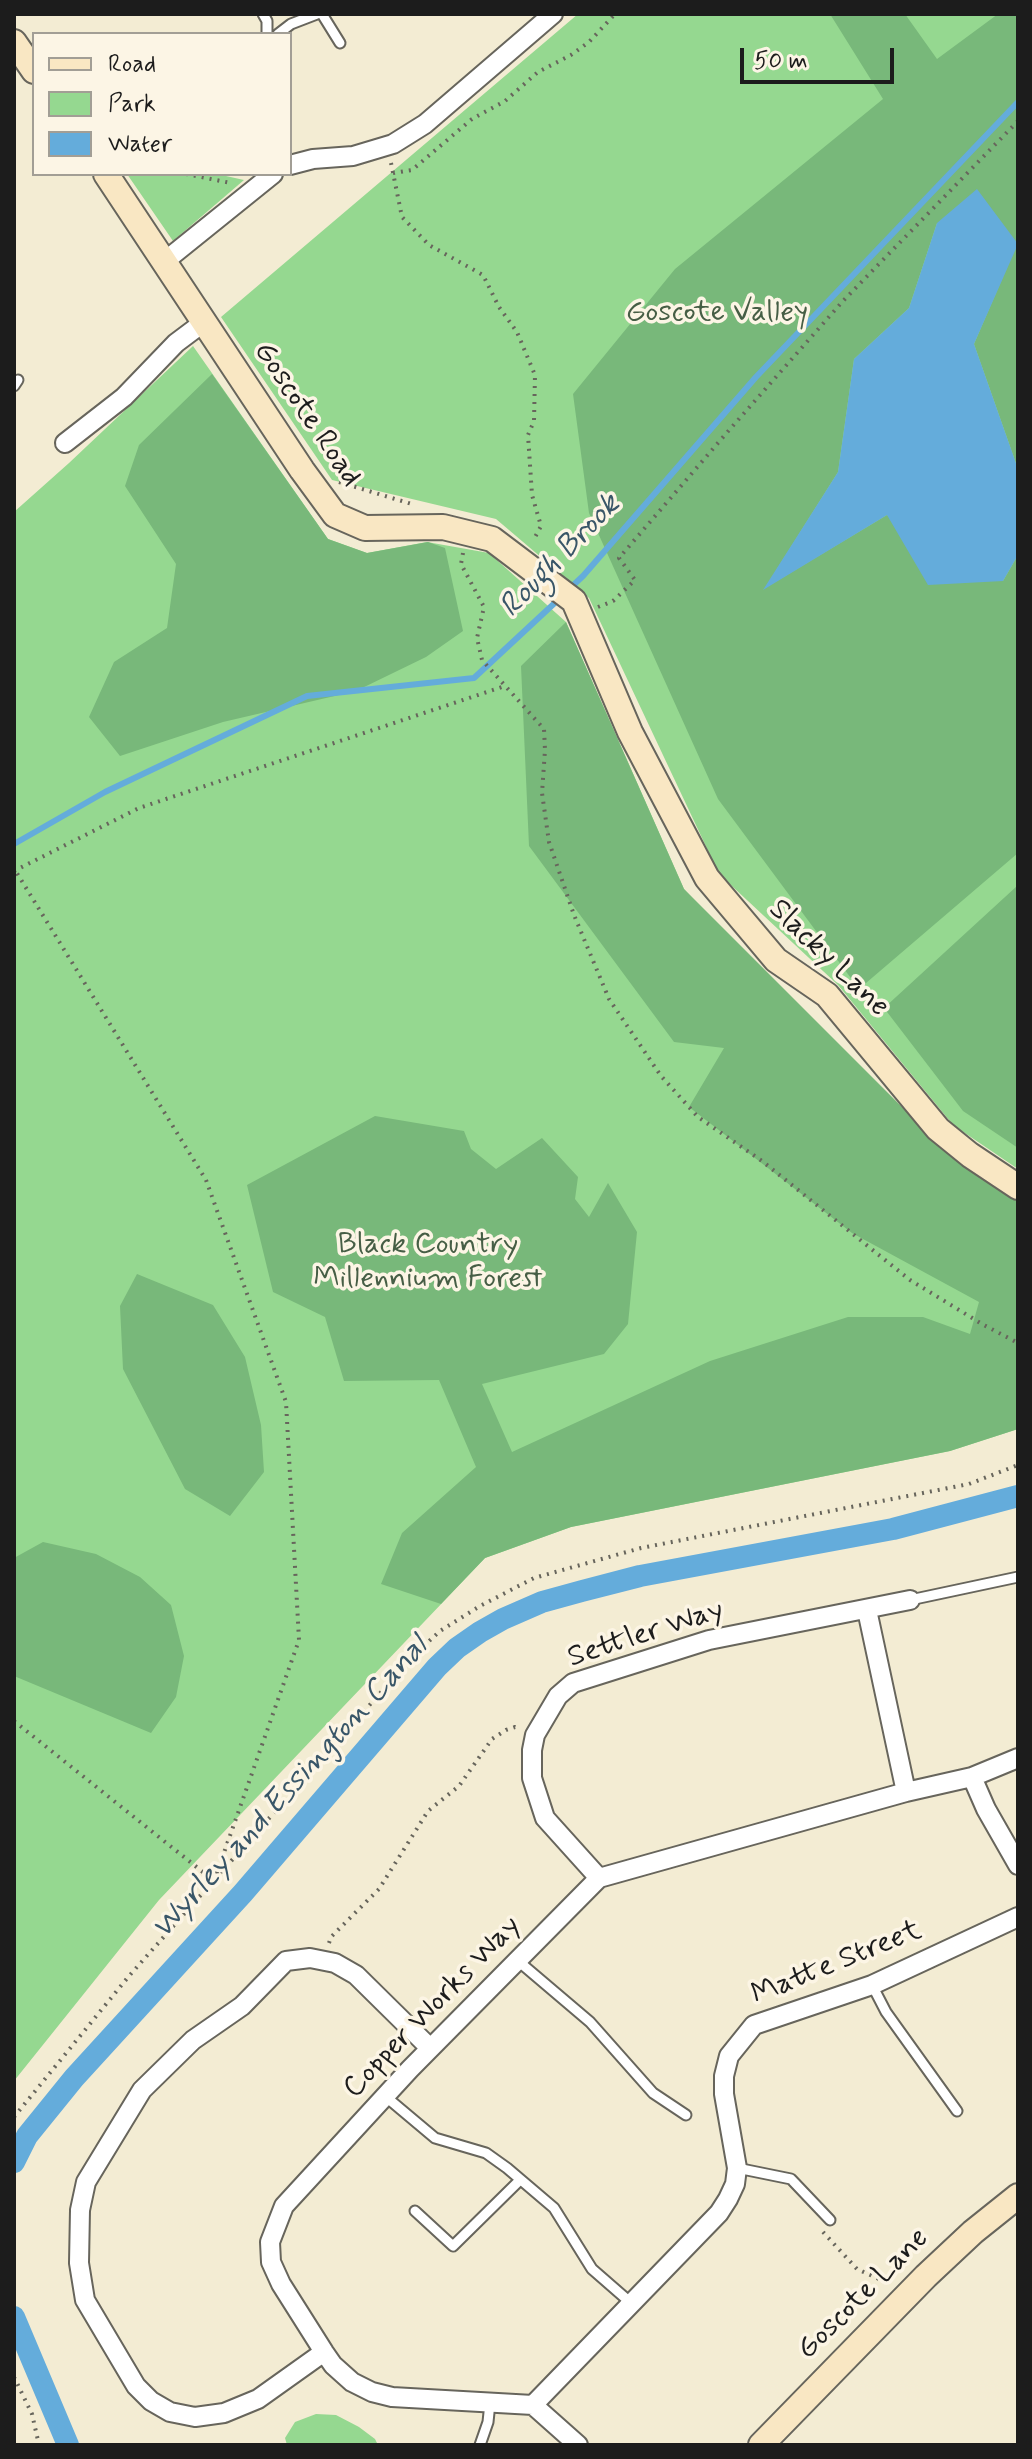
<!DOCTYPE html>
<style>
body{margin:0}
#map{position:relative;width:1032px;height:2459px;overflow:hidden;background:#f3ecd3;font-family:Mynerve,sans-serif}
canvas{display:block}
.frame{position:absolute;inset:0;border:16px solid #1c1c1c;pointer-events:none}
.legend{position:absolute;left:32px;top:32px;width:260px;height:144px;box-sizing:border-box;background:#fcf5e5;border:2px solid #a29e95;margin:0;padding:10px 14px;list-style:none;font-size:24px;color:#1c1c1c}
.legend li{display:flex;align-items:center;gap:16px;height:40px}
.legend b{width:40px;border:2px solid #a29e95}
.scale{position:absolute;left:740px;top:48px;width:154px;height:36px;box-sizing:border-box;border:4px solid #1c1c1c;border-top:0;padding-left:10px;font-size:24px;line-height:28px;white-space:nowrap;color:#1c1c1c;-webkit-text-stroke:6px #fcf5e5;paint-order:stroke}
</style>
<div id="map">
<canvas width="1032" height="2459"></canvas>
<div class="frame"></div>
<ul class="legend">
<li><b style="height:10px;background:#f9e7c3"></b>Road</li>
<li><b style="height:22px;background:#95d890"></b>Park</li>
<li><b style="height:22px;background:#64acdb"></b>Water</li>
</ul>
<div class="scale">50 m</div>
</div>
<script>
const c = document.querySelector('canvas').getContext('2d');
c.lineJoin = 'round';
function paint(path, color) { c.fillStyle = color; c.fill(path, 'evenodd'); }
const shape = rows => new Path2D(rows.map(r => 'M' + r).join(''));
function stroke(path, color, width, dash) { c.strokeStyle = color; c.lineWidth = width; c.lineCap = dash ? 'butt' : 'round'; c.setLineDash(dash || []); c.stroke(path); }
function label(font, color, halo, rows, align = 'center') {
  c.font = font + ' Mynerve,sans-serif'; c.lineWidth = 7; c.setLineDash([]); c.textBaseline = 'middle'; c.strokeStyle = halo; c.fillStyle = color; for (const [text, x, y, turn = 0] of rows) {
    c.save(); c.translate(x, y); c.rotate((+turn || 0) * Math.PI / 180); c.textAlign = isNaN(turn) ? turn : align; if (halo) c.strokeText(text, 0, 0); c.fillText(text, 0, 0); c.restore();
  }
}
paint(shape([
 [578,14,1018,14,1018,1169,953,1125,838,985,719,874,589,598,496,519,332,480,221,317],
 [127,174,217,174,244,180,173,241],
 [193,346,328,539,367,553,427,542,489,553,566,622,684,889,768,980,934,1139,1018,1201,1018,1429,950,1451,571,1527,485,1558,159,1900,14,2081,14,512,69,463],
 [316,2414,336,2415,359,2427,375,2439,378,2445,287,2445,285,2438,295,2422]
]), '#95d890');
paint(shape([
 [830,14,905,14,937,59,998,14,1018,14,1018,469,974,344,1017,244,937,223,909,308,854,359,838,472,765,588,887,515,1003,581,1018,555,1018,853,859,989,718,799,589,513,573,394,675,269,883,99],
 [212,374,328,539,367,553,428,542,445,548,463,631,426,657,356,691,223,722,120,756,89,717,114,662,167,628,176,564,125,486,139,445],
 [566,622,684,889,934,1139,1018,1201,1018,1429,950,1451,571,1527,485,1558,441,1604,381,1584,402,1533,476,1467,439,1380,344,1381,325,1317,273,1292,247,1185,375,1116,464,1131,471,1149,496,1169,542,1138,578,1177,575,1199,589,1217,608,1183,637,1232,628,1324,604,1354,482,1384,512,1452,710,1361,848,1317,923,1317,970,1334,979,1302,852,1233,689,1107,724,1048,674,1042,529,846,521,666],
 [1017,886,1018,888,1018,1148,963,1111,884,1008],
 [137,1274,213,1305,245,1357,261,1425,264,1472,230,1516,185,1489,123,1369,120,1306],
 [43,1542,96,1554,140,1577,171,1605,184,1656,176,1697,151,1733,14,1676,14,1558]
]), '#78b87a');
paint(shape([
 [977,189,1018,244,974,344,1018,469,1018,555,1003,581,928,585,887,515,763,590,838,472,854,359,909,308,937,223]
]), '#64acdb');
stroke(shape([
 [567,591,583,576,756,377,1018,102],
 [14,844,105,792,307,696,474,678,559,599]
]), '#64acdb', 6);
stroke(shape([
 [14,2162,27,2136,74,2078,243,1893,437,1667,457,1648,480,1632,503,1619,542,1602,582,1591,640,1576,893,1529,1018,1496],
 [14,2317,68,2445]
]), '#64acdb', 22);
const lane = shape([
 [263,14,267,21,267,34],
 [322,14,340,43],
 [278,34,291,24,317,14],
 [14,386,18,380],
 [910,1600,1018,1577],
 [517,1960,590,2022,653,2093,686,2115],
 [872,1985,886,2012,957,2111],
 [385,2096,435,2138,486,2153,507,2168,554,2208,592,2269,631,2303],
 [737,2168,791,2179,830,2220],
 [415,2211,453,2246,520,2180],
 [480,2445,488,2422,490,2403]
]);
const street = shape([
 [290,165,313,159,353,156,393,144,425,124,553,14],
 [165,261,273,174],
 [65,443,124,397,176,343,204,322],
 [867,1610,906,1792],
 [972,1777,1018,1758],
 [599,1878,545,1818,532,1778,532,1750,535,1735,558,1696,573,1683,709,1640,910,1600],
 [324,2352,258,2399,224,2413,195,2417,170,2412,151,2401,136,2386,85,2300,79,2263,80,2210,86,2182,142,2090,193,2040,242,2006,286,1961,310,1958,335,1963,356,1975,430,2048],
 [533,2405,719,2213,728,2199,735,2184,737,2168,724,2094,724,2076,729,2056,754,2025,872,1985,1018,1917],
 [578,2445,533,2405,392,2397,372,2392,352,2382,333,2365,324,2352,281,2284,271,2262,270,2242,284,2206,410,2069,599,1878,906,1792,972,1777,986,1809,1018,1865]
]);
const secondary = shape([
 [14,42,34,71],
 [106,174,302,470,335,515,365,528,443,527,492,539,574,601,630,732,707,878,776,960,827,995,938,1129,970,1155,1018,1187],
 [761,2445,926,2276,973,2232,1018,2196]
]);
stroke(lane, '#67655c', 13);
stroke(street, '#67655c', 22);
stroke(secondary, '#67655c', 28);
stroke(shape([
 [391,163,402,217,429,245,483,275,499,307,517,332,535,375,534,421,528,435,532,495,541,526,533,541],
 [393,173,412,170,472,119,505,101,538,72,571,55,589,42,615,14],
 [186,174,231,183],
 [339,482,415,505],
 [463,553,461,564,484,607,477,638,482,660,544,729,545,750,542,793,549,842,574,915,609,999,661,1076,698,1117,762,1161,910,1280,982,1324,1018,1343],
 [598,607,613,601,635,580,619,558,724,436,843,301,1018,121],
 [14,871,139,808,505,686],
 [14,1721,214,1881,299,1640,286,1402,206,1180,15,870],
 [329,1943,331,1937,379,1889,428,1811,459,1786,492,1739,506,1730,515,1727,520,1729],
 [14,2117,129,1976,414,1655,440,1631,480,1606,534,1578,641,1548,969,1484,1018,1465],
 [823,2232,857,2269,890,2284],
 [14,2377,32,2414,39,2445]
]), '#67655c', 4, [2, 6]);
stroke(lane, '#fff', 9);
stroke(street, '#fff', 18);
stroke(secondary, '#f9e7c3', 24);
label('30px', '#465e45', '#fcf5e5', [
 ["Goscote Valley",717,314],
 ["Black Country",428,1246],
 ["Millennium Forest",428,1280]
]);
label('30px', '#1c1c1c', '#fcf5e5', [
 ["Goscote Road",306,415,56],
 ["Slacky Lane",828,959,44],
 ["Settler Way",646,1635,-18],
 ["Matte Street",837,1964,-22],
 ["Copper Works Way",433,2008,-46],
 ["Goscote Lane",864,2295,-45]
]);
label('italic 32px', '#395668', '#fcf5e5', [
 ["Rough Brook",561,557,-46],
 ["Wyrley and Essington Canal",291,1789,-48]
]);
</script>
